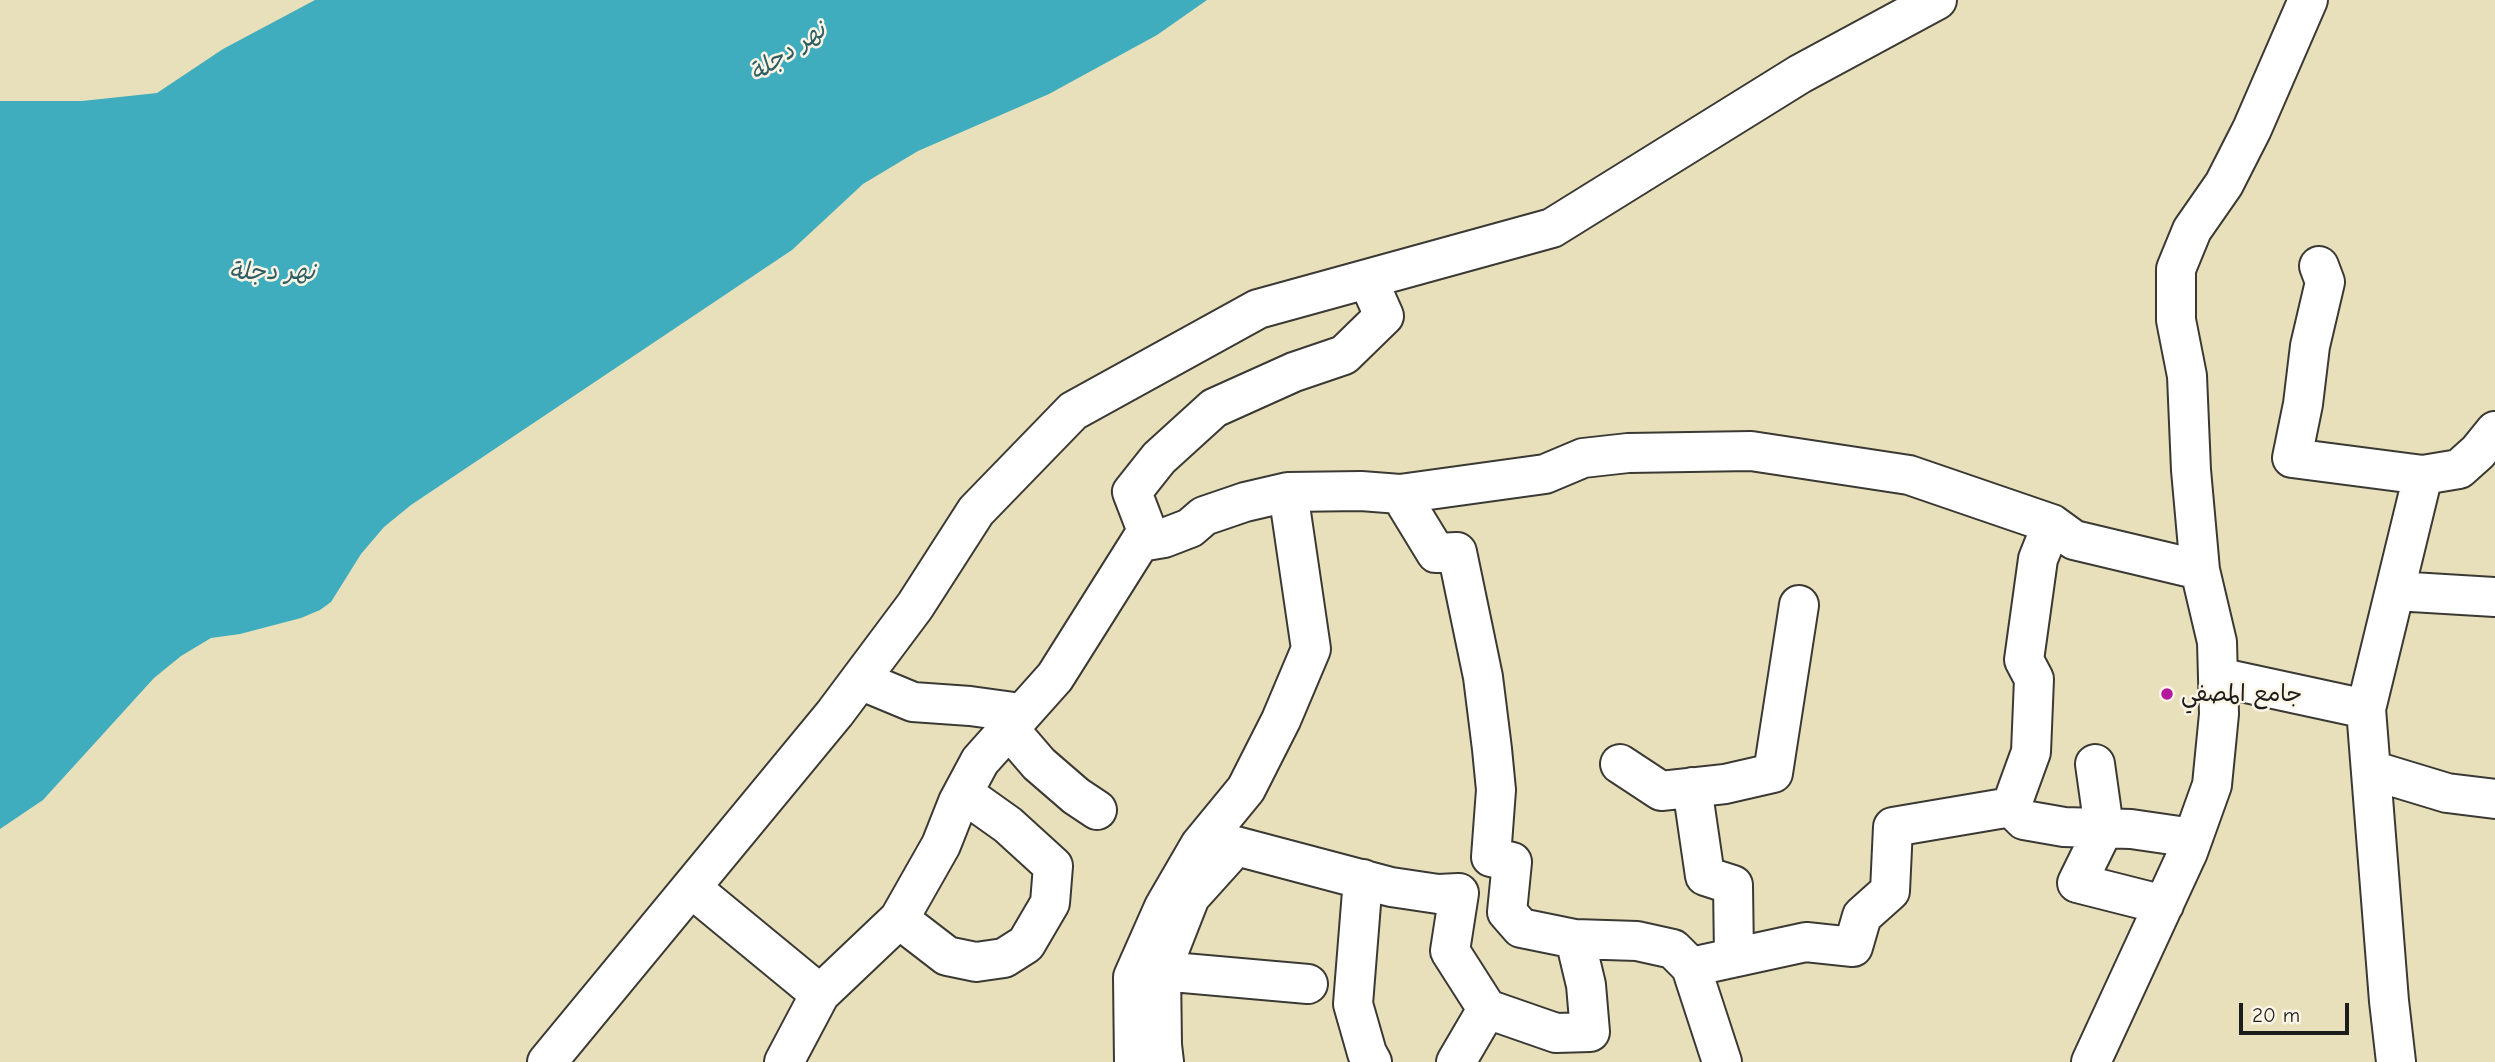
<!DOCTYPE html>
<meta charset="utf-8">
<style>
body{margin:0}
#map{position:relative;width:2495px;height:1062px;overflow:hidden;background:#e8e0bb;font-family:"Comic Neue",sans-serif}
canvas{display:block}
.scale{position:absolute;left:2239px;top:1003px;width:110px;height:32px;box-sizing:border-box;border:4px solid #1c1c1c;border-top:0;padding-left:9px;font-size:21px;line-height:24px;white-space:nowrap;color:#1c1c1c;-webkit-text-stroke:5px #fcf5e5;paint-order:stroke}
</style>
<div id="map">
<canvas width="2495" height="1062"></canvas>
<div class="scale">20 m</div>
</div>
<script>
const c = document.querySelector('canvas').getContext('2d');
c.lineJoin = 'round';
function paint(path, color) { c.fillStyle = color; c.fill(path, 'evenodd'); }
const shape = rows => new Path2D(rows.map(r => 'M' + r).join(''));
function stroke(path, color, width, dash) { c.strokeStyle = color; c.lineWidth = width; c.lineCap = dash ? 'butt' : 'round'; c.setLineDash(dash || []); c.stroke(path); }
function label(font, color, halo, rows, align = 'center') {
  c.font = font + ' "Comic Neue","Playpen Sans Arabic",sans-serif'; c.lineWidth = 5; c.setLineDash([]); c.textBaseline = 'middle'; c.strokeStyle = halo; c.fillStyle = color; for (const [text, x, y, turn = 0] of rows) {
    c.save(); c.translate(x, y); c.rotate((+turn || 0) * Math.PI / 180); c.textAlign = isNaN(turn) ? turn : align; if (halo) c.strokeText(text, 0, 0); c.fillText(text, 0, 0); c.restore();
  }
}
paint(shape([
 [0,0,1207,0,1157,35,1049,94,918,151,863,184,792,250,411,505,384,527,361,554,331,602,320,610,301,618,240,634,211,638,181,656,154,678,43,800,0,829]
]), '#3fadbd');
paint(shape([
 [0,0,315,0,223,49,157,93,82,101,0,101]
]), '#e8e0bb');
const minor = shape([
 [2319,266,2325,282,2310,346,2303,404,2292,458,2423,475,2459,469,2478,452,2495,431],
 [1400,494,1545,474,1583,458,1628,453,1751,451,1909,475,2052,524,2074,540,2200,570],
 [1140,542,1164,538,1190,528,1204,516,1245,502,1288,492,1361,491,1400,494,1436,553,1457,552,1483,677,1492,749,1496,790,1491,857,1512,862,1507,912,1521,928,1575,939,1637,941,1673,949,1691,967,1806,942,1853,947,1862,916,1890,891,1893,827,2011,807],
 [2395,591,2495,597],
 [2218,677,2366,709],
 [860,680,913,702,970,706,1021,713],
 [1008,728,1039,764,1076,796,1097,810],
 [1620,764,1661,791,1725,784,1773,773,1799,605],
 [2095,764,2104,828,2077,883,2164,905],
 [2371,770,2447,793,2495,799],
 [1692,787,1705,876,1733,885,1734,956],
 [2011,807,2031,752,2034,679,2024,660,2038,559,2052,524],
 [2011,807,2024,820,2064,827,2131,829,2193,838],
 [1363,879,1353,1004,1367,1053,1372,1062],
 [689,891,701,896,820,994],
 [899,919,947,956,976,962,1004,958,1026,944,1050,903,1053,866,1008,825,963,793],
 [1691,967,1722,1062],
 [1161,971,1308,984],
 [547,1062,835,713,915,606,976,511,1073,411,1258,309,1552,228,1800,74,1937,0],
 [784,1062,820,994,899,919,941,845,958,802,980,761,1055,677,1140,542,1147,531,1132,492,1159,458,1214,408,1294,372,1344,355,1384,316,1368,280],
 [1134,1062,1133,977,1164,907,1200,845,1246,789,1281,720,1311,649,1288,492],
 [1164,1062,1162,1045,1161,971,1190,897,1236,846,1391,887,1438,894,1459,893,1450,951,1487,1009,1556,1033,1590,1032,1586,985,1575,939],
 [1456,1062,1487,1009],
 [2091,1062,2188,852,2212,785,2219,714,2217,642,2200,570,2191,470,2187,376,2176,320,2176,269,2192,230,2224,184,2252,129,2308,0],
 [2396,1062,2389,1001,2366,709,2423,475]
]);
stroke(minor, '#3b3934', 42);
stroke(minor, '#fff', 38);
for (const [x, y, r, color] of [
 [2167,694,7,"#b5179e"]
]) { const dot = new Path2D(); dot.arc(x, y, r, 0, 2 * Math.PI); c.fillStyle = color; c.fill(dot); stroke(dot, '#fcf5e5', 2.5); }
label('23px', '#1c1c1c', '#fcf5e5', [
 ["جامع المصفي",2181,694]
], 'left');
label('italic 24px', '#2c5d64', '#fcf5e5', [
 ["نهر دجلة",788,52,-34],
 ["نهر دجلة",272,272]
]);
</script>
